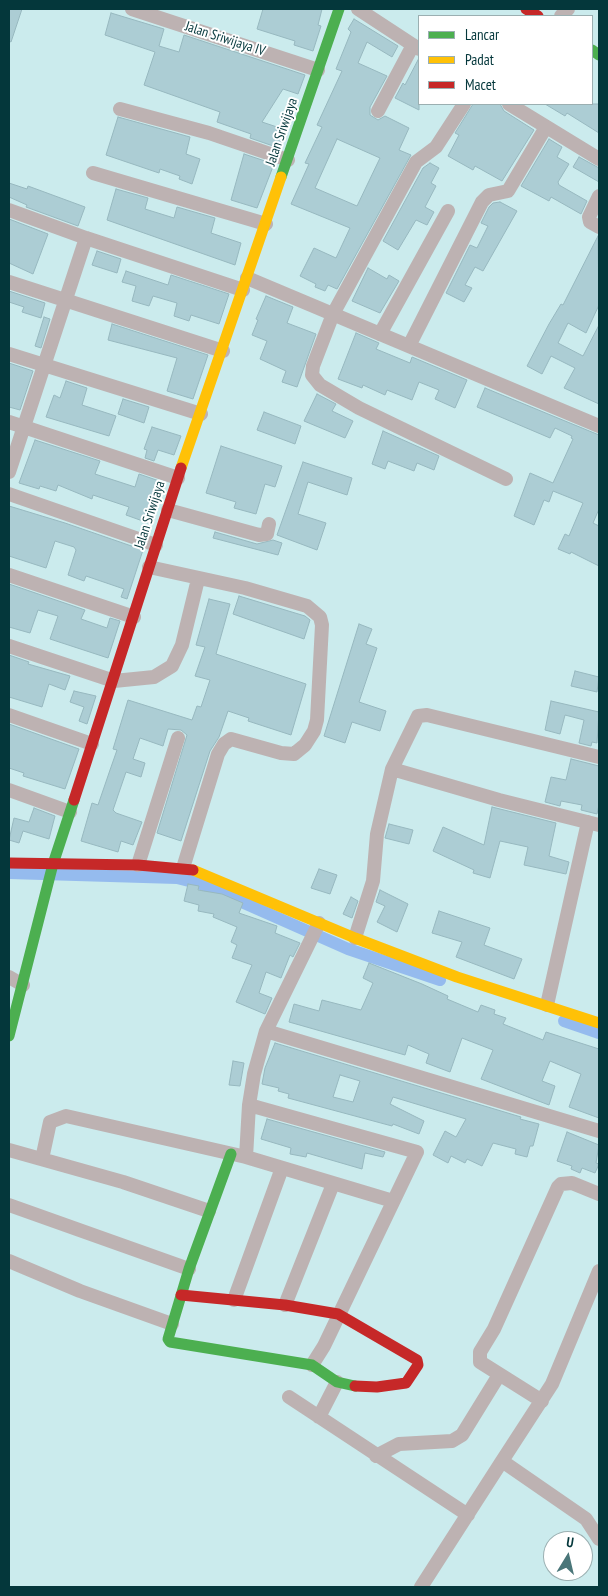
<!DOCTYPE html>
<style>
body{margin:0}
#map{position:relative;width:608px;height:1596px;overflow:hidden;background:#cbebed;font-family:"PT Sans Narrow",sans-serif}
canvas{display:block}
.frame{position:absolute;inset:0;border:10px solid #04373b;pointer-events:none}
.legend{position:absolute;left:418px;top:15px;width:175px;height:90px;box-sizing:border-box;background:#fff;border:1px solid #9bafb1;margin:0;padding:6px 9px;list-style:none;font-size:15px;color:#04373b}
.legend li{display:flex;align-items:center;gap:10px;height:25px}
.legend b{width:25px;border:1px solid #9bafb1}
.north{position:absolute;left:543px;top:1531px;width:50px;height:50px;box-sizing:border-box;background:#fff;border:1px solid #9bafb1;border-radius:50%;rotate:9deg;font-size:14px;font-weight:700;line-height:20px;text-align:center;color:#04373b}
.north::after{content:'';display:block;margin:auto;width:18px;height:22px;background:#4a7679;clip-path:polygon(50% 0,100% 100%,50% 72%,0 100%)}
</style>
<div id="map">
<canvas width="608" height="1596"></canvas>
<div class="frame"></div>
<ul class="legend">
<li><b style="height:6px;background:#4caf50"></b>Lancar</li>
<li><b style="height:6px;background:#ffc107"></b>Padat</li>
<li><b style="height:6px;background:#c62828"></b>Macet</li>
</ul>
<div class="north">U</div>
</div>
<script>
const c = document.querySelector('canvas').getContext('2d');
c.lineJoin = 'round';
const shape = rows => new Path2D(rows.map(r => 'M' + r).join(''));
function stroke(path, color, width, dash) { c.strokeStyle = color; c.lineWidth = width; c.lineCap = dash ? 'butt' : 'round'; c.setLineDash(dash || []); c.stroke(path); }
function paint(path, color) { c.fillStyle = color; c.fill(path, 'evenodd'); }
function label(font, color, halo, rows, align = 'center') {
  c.font = font + ' "PT Sans Narrow",sans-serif'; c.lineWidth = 4; c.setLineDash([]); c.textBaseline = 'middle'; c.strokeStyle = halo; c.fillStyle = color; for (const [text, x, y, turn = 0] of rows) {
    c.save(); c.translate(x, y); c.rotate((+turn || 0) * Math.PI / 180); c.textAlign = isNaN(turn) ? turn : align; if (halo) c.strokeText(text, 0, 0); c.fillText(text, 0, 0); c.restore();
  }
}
stroke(shape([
 [9,873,177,878,201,884,348,949,440,980],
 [564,1021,599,1033]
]), '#95bbee', 12);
const building = shape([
 [9,9,22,9,11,42,9,41,9,9],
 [263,9,322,9,318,25,321,26,313,51,294,45,295,41,257,29,263,9],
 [111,13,164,29,159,46,179,52,184,35,305,75,298,94,283,89,262,122,286,130,279,148,250,138,251,134,217,122,220,112,144,85,155,52,105,35,111,13],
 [354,19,398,46,392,57,367,42,358,63,387,76,370,107,370,115,378,120,385,116,409,128,399,150,411,155,337,289,328,285,325,291,315,287,316,284,300,276,314,248,336,258,350,228,291,204,309,164,305,163,322,127,317,125,342,71,336,69,351,32,348,29,354,19],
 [337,139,380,158,357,206,315,188,337,139],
 [419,58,419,110,395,98,403,83,405,85,419,58],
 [473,104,500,104,504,111,534,130,502,181,475,166,473,170,448,156,459,135,455,133,473,104],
 [545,104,599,104,599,133,567,113,565,116,545,104],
 [118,117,190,137,186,154,200,159,192,184,179,179,180,176,160,169,159,173,106,155,118,117],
 [549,139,562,147,557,157,569,164,558,182,559,185,587,201,581,214,551,197,549,201,521,186,549,139],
 [244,154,274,164,257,208,231,200,244,154],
 [579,157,599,168,599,182,573,167,579,157],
 [430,163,439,168,431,183,436,186,425,207,434,212,427,225,416,220,398,250,383,241,423,168,430,163],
 [9,183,27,189,28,186,85,207,78,226,26,207,27,205,9,197,9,183],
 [116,189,148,198,145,209,174,218,177,207,215,218,211,233,241,243,235,265,107,220,116,189],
 [500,202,517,211,483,271,475,267,465,285,472,288,464,302,446,293,470,245,477,248,488,226,481,223,489,207,493,203,500,202],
 [9,219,48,234,33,274,9,263,9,219],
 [598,236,599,305,586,333,568,323,558,343,583,356,599,325,599,404,564,388,575,368,551,356,542,374,527,366,549,324,561,304,563,305,598,236],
 [97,251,121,259,117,273,92,265,97,251],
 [368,268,387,279,389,275,399,281,380,313,352,301,368,268],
 [126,271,168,285,171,275,229,294,219,324,191,315,189,321,174,316,177,303,153,296,149,306,132,301,136,286,122,282,126,271],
 [9,291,45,303,41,318,22,312,24,307,9,302,9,291],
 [266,296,293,307,287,323,316,334,297,387,282,382,286,371,260,359,267,341,252,335,258,320,256,319,266,296],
 [44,317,50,319,41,348,35,346,44,317],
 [112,324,208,355,193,399,167,391,177,358,108,340,112,324],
 [356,333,379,343,376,349,410,363,412,357,467,380,455,408,435,399,439,390,419,382,412,400,387,390,385,395,363,385,362,388,338,379,356,333],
 [9,363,33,371,20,410,9,407,9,363],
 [66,381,87,388,82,405,116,416,109,436,46,417,54,395,60,398,66,381],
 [485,388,599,435,599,509,593,523,599,526,599,566,571,552,570,554,558,549,565,534,569,536,583,503,553,491,549,502,544,500,534,525,514,516,530,473,553,483,573,439,571,438,572,436,555,428,550,438,477,407,485,388],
 [317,394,336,404,332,411,353,421,345,438,304,421,317,394],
 [123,399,149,407,144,423,118,414,123,399],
 [264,412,301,426,295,444,257,430,264,412],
 [152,427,181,436,174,455,158,450,154,461,145,458,147,450,144,449,152,427],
 [383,431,439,456,434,470,417,463,414,471,388,461,385,469,372,464,383,431],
 [35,440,100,461,95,474,135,487,139,474,165,483,151,524,126,515,129,507,93,495,92,499,58,485,56,491,40,486,39,489,19,483,35,440],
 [221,446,282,466,275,487,265,484,256,514,234,508,236,502,206,493,221,446],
 [303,462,352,478,347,495,308,482,298,514,326,523,317,550,277,535,303,462],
 [9,506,65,523,143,550,127,599,121,597,124,589,86,576,84,581,68,575,76,550,74,547,55,541,46,568,9,556,9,506],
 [215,532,257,544,273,540,282,543,278,555,213,538,215,532],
 [9,584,85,610,81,619,107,628,110,618,120,621,108,658,50,639,58,616,38,610,30,633,9,627,9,584],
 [239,596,305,616,310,620,304,639,233,614,239,596],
 [209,599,230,604,216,654,306,684,291,735,248,721,249,718,228,711,219,737,210,751,181,841,157,833,187,735,181,730,168,729,163,746,140,738,133,759,145,763,141,777,126,772,113,810,116,813,142,822,133,845,121,841,118,852,81,841,92,803,98,805,110,770,117,750,113,749,128,700,192,720,197,706,201,707,210,680,195,676,205,647,196,645,209,599],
 [359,624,372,629,366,644,377,648,359,702,386,711,380,731,352,722,345,743,324,736,359,624],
 [9,655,29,662,28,664,70,676,65,690,49,684,42,707,9,697,9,655],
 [575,671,599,677,597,692,571,686,575,671],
 [74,691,96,696,87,724,79,721,84,707,70,702,74,691],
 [551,701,599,712,597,743,592,742,591,746,579,743,584,720,565,715,560,734,545,730,551,701],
 [9,724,79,749,65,789,23,776,24,773,9,768,9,724],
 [571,759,599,766,599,805,597,814,581,810,582,805,561,801,560,806,545,802,551,777,566,780,571,759],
 [492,807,556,823,549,856,569,862,566,874,524,865,528,847,500,841,490,878,473,873,474,870,433,851,443,827,484,845,492,807],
 [34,808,55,816,49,839,23,831,19,843,9,840,14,818,29,822,34,808],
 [389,824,413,830,409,844,385,838,389,824],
 [319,869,337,875,330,894,311,888,319,869],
 [188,884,199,886,198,890,222,894,243,903,239,913,277,926,275,933,300,943,293,957,290,955,281,978,266,972,259,993,272,998,265,1014,236,1002,252,965,232,958,237,945,231,942,237,927,213,917,214,914,198,911,199,905,184,901,188,884],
 [380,890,408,904,397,932,377,922,385,906,376,902,380,890],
 [351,897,358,901,352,918,343,914,351,897],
 [439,911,490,928,484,945,522,959,514,979,456,957,462,942,432,933,439,911],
 [369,963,422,984,448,996,447,999,478,1012,481,1005,495,1010,494,1014,506,1018,503,1024,543,1040,546,1032,599,1049,599,1118,569,1107,581,1074,550,1061,542,1081,555,1086,549,1105,481,1079,493,1050,462,1038,450,1072,426,1063,429,1054,408,1045,405,1055,289,1022,294,1004,319,1011,322,1000,361,1010,373,983,363,978,369,963],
 [275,1043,521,1117,520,1119,539,1124,533,1146,530,1146,527,1157,515,1154,516,1149,493,1143,482,1166,467,1159,465,1163,451,1156,448,1163,433,1155,445,1131,456,1137,466,1119,393,1097,390,1104,424,1121,419,1134,393,1124,392,1126,288,1098,289,1094,278,1091,279,1088,262,1084,265,1068,275,1043],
 [340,1075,360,1081,353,1102,333,1097,340,1075],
 [233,1061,244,1063,240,1086,229,1085,233,1061],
 [267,1119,385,1152,383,1157,365,1153,362,1169,307,1153,306,1157,290,1154,291,1148,261,1139,267,1119],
 [567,1132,599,1145,596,1163,599,1164,595,1173,582,1168,580,1173,571,1169,572,1166,557,1161,567,1132]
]);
paint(building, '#accdd4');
stroke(building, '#97b8bf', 1);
stroke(shape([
 [132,9,318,70],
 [358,9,419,49],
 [561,16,568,9],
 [464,104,436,147,416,162,333,314,313,366,312,375,320,385,359,408,506,479],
 [509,104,599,159],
 [120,109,209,133,288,160],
 [378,111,413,45],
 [93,173,266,224],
 [599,196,589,217,590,222,599,227],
 [9,210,86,238,243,290],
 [247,278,599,426],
 [9,282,223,351],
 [380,334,448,211],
 [409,346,482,202,489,195,508,191,546,127],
 [9,354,201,414],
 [9,422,178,478],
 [9,472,86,238],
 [9,494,156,545],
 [168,510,259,535,267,534,269,524],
 [149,567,245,588,307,606,320,617,322,625,317,720,314,731,305,745,294,754,281,753,231,739,224,744,218,754,183,868],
 [9,575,134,617],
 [9,646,114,681,154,677,172,666,182,645,198,579],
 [9,715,92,744],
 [392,769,499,800,599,825],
 [9,790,70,812],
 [138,865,178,738],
 [355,938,373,881,377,834,392,769,418,716,427,715,599,757],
 [9,977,23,985],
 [547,1005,588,822],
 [266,1031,599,1131],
 [249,1105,417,1152,324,1346,312,1365],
 [9,1150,123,1182,209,1211],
 [246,1157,249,1105,254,1074,266,1031,319,923],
 [42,1159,50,1122,66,1116,246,1157,393,1201],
 [9,1205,189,1269],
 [9,1261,80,1291,172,1324],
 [234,1300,282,1168],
 [285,1305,333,1184],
 [289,1397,468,1515],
 [542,1401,480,1362,480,1352,494,1329,558,1187,561,1184,572,1183,599,1194],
 [319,1417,337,1382],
 [376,1456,399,1444,452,1441,462,1435,499,1375],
 [502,1461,552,1384,599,1271],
 [421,1587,502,1461,586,1519,599,1539]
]), '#bdb2b2', 14);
stroke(shape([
 [592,50,599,55],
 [281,177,339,9],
 [9,1036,53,864,74,800],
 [231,1154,189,1269,168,1339,170,1342,312,1365,337,1382,355,1386]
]), '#4caf50', 11);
stroke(shape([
 [181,468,281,177],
 [193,870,355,938,457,977,599,1023]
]), '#ffc107', 11);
stroke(shape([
 [526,9,538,16],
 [74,800,181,468],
 [9,863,138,865,193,870],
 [181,1295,285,1305,338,1314,417,1360,418,1365,406,1383,377,1387,355,1386]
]), '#c62828', 11);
label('14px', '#04373b', '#fff', [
 ["Jalan Sriwijaya IV",225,39,18],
 ["Jalan Sriwijaya",282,132,-71],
 ["Jalan Sriwijaya",150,515,-72]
]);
</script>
